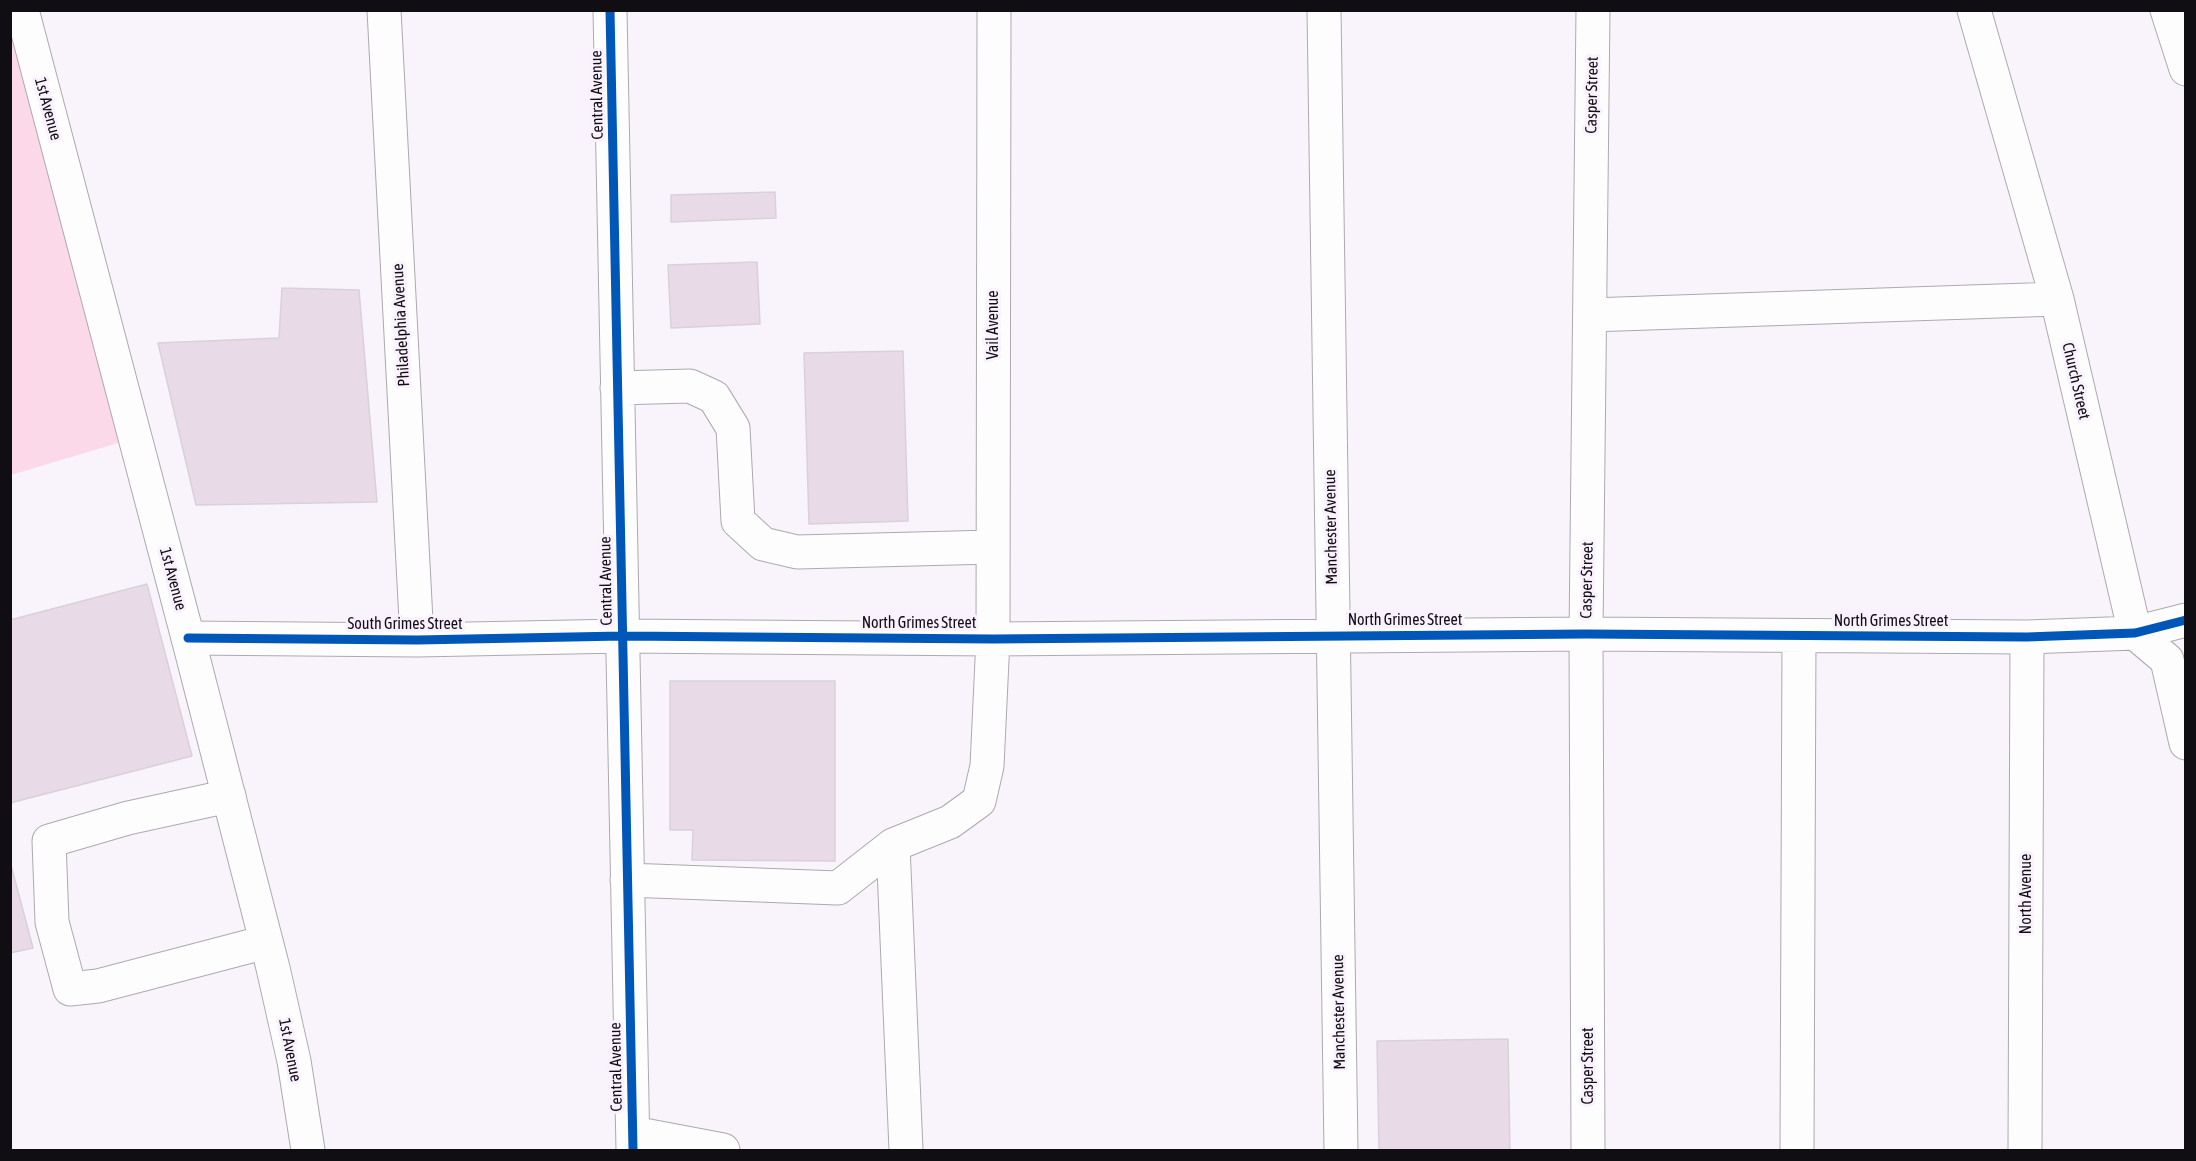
<!DOCTYPE html>
<style>
body{margin:0}
#map{position:relative;width:2196px;height:1161px;overflow:hidden;background:#f9f4fb;font-family:"Asap Condensed",sans-serif}
canvas{display:block}
.frame{position:absolute;inset:0;border:12px solid #110e13;pointer-events:none}
</style>
<div id="map">
<canvas width="2196" height="1161"></canvas>
<div class="frame"></div>
</div>
<script>
const c = document.querySelector('canvas').getContext('2d');
c.lineJoin = 'round';
function paint(path, color) { c.fillStyle = color; c.fill(path, 'evenodd'); }
const shape = rows => new Path2D(rows.map(r => 'M' + r).join(''));
function stroke(path, color, width, dash) { c.strokeStyle = color; c.lineWidth = width; c.lineCap = dash ? 'butt' : 'round'; c.setLineDash(dash || []); c.stroke(path); }
function label(font, color, halo, rows, align = 'center') {
  c.font = font + ' "Asap Condensed",sans-serif'; c.lineWidth = 6; c.setLineDash([]); c.textBaseline = 'middle'; c.strokeStyle = halo; c.fillStyle = color; for (const [text, x, y, turn = 0] of rows) {
    c.save(); c.translate(x, y); c.rotate((+turn || 0) * Math.PI / 180); c.textAlign = isNaN(turn) ? turn : align; if (halo) c.strokeText(text, 0, 0); c.fillText(text, 0, 0); c.restore();
  }
}
paint(shape([
 [10,11,135,438,11,475]
]), '#fbd9e8');
const building = shape([
 [775,192,776,218,671,222,671,195,775,192],
 [757,262,760,324,671,328,668,265,757,262],
 [282,288,359,290,377,502,196,505,158,343,279,338,282,288],
 [903,351,908,521,809,524,804,353,903,351],
 [147,584,192,756,10,803,10,620,147,584],
 [670,681,835,681,835,861,692,860,693,830,670,830,670,681],
 [10,861,33,948,10,953,10,861],
 [1508,1039,1510,1150,1379,1150,1377,1041,1508,1039]
]);
paint(building, '#e8dbe7');
stroke(building, '#d7d2d7', 1.5);
const minor = shape([
 [384,10,417,640],
 [610,10,633,1150],
 [1324,10,1341,1150],
 [1974,10,2057,299,2135,633,2167,660,2186,743],
 [2167,10,2186,69],
 [1590,315,2057,299],
 [617,388,690,386,714,397,733,428,738,521,763,544,797,552,993,547],
 [188,638,417,640,622,636,993,639,1586,634,2027,637,2135,633,2186,620],
 [229,796,128,818,49,841,52,922,70,989,98,986,266,942],
 [893,845,906,1150],
 [627,880,838,888,893,845,950,822,979,801,987,766,993,639,994,10],
 [633,1133,723,1150],
 [1588,1150,1586,634,1593,10],
 [1797,1150,1799,636],
 [2025,1150,2027,637]
]);
const major = shape([
 [22,10,188,638,273,968,294,1061,308,1150]
]);
stroke(minor, '#ada9af', 35);
stroke(major, '#ada9af', 35);
stroke(minor, '#fefdfe', 33);
stroke(major, '#fefdfe', 33);
stroke(shape([
 [610,10,633,1150],
 [188,638,417,640,622,636,993,639,1586,634,2027,637,2135,633,2186,620]
]), '#0057b8', 9);
label('16px', '#110e13', '#faf1fe', [
 ["Central Avenue",597,95,-91],
 ["Casper Street",1592,95,-89],
 ["1st Avenue",48,109,75],
 ["Philadelphia Avenue",401,325,-93],
 ["Vail Avenue",993,325,-90],
 ["Church Street",2076,381,77],
 ["Manchester Avenue",1331,527,-91],
 ["1st Avenue",173,579,75],
 ["Casper Street",1587,580,-89],
 ["Central Avenue",606,581,-91],
 ["North Grimes Street",1405,620],
 ["North Grimes Street",1891,621],
 ["North Grimes Street",919,623],
 ["South Grimes Street",405,624],
 ["North Avenue",2026,894,-90],
 ["Manchester Avenue",1339,1012,-91],
 ["1st Avenue",290,1050,79],
 ["Casper Street",1588,1066,-90],
 ["Central Avenue",616,1067,-91]
]);
</script>
